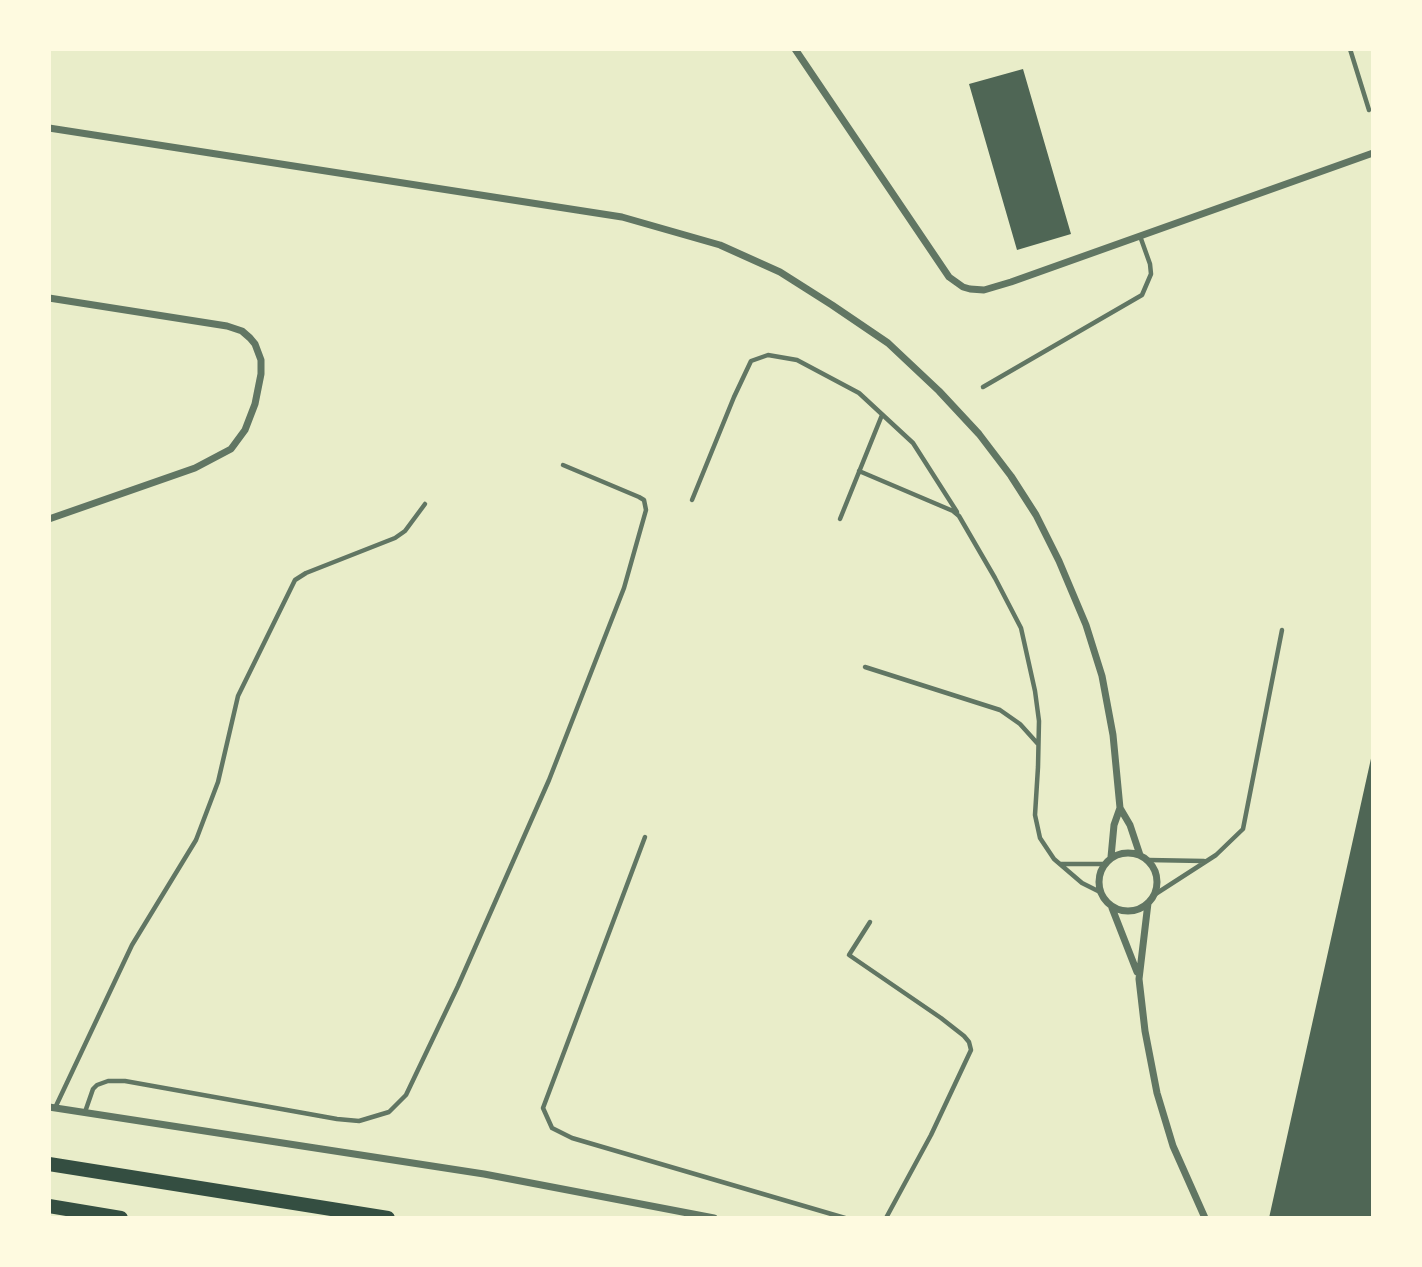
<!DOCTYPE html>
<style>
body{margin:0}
#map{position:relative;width:1422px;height:1267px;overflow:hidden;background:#e9edc9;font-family:Mulish,sans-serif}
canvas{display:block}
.frame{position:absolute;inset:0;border:51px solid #fefae0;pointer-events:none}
</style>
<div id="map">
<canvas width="1422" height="1267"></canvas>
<div class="frame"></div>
</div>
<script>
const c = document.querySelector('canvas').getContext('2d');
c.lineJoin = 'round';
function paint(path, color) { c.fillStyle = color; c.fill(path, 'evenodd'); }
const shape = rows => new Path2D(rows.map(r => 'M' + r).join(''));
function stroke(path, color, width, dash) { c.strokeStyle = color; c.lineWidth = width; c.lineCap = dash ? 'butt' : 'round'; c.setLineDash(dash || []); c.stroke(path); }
paint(shape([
 [1023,69,1071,234,1017,250,969,84],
 [1372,754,1373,1218,1269,1218]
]), '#4f6655');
stroke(shape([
 [1350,49,1369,110],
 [983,387,1142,295,1151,274,1150,264,1140,236],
 [859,471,953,511,959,516,995,578,1021,628,1035,691,1039,721,1038,767,1035,815,1040,838,1054,859,1082,883,1100,892],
 [692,500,734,397,751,361,768,355,797,360,859,393,913,443,957,512],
 [840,519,882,415],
 [865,667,1000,710,1020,724,1038,744],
 [645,837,543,1108,552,1128,572,1138,845,1218],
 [1148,860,1204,861],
 [1061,864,1104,864],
 [1154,895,1216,855,1243,829,1282,630],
 [870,922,849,955,941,1018,964,1036,969,1042,971,1050,931,1135,886,1218],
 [55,1108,132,945,196,840,218,782,238,696,295,580,306,573,395,538,405,531,425,504],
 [85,1112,93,1089,97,1085,108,1081,125,1081,337,1119,359,1121,389,1112,406,1095,458,986,549,780,624,588,646,510,644,500,639,497,563,465]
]), '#617663', 4.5);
stroke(shape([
 [795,49,949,277,963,287,970,289,984,290,1011,282,1373,153],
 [49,128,622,217,720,245,780,272,832,305,888,343,939,391,979,434,1011,476,1036,515,1059,561,1086,625,1102,676,1113,735,1120,808,1130,825,1140,855],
 [49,298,227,326,242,331,250,338,255,344,261,360,261,374,255,404,245,430,231,449,195,468,49,519],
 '1099 882a29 29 0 1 1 58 0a29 29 0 1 1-58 0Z',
 [1111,857,1114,825,1120,808],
 [1148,903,1139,979,1145,1031,1157,1093,1173,1146,1205,1218],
 [1112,908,1137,972],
 [49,1107,484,1174,714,1218]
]), '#617663', 7);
stroke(shape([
 [49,1164,388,1218],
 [49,1206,121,1218]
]), '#344e41', 14);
</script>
